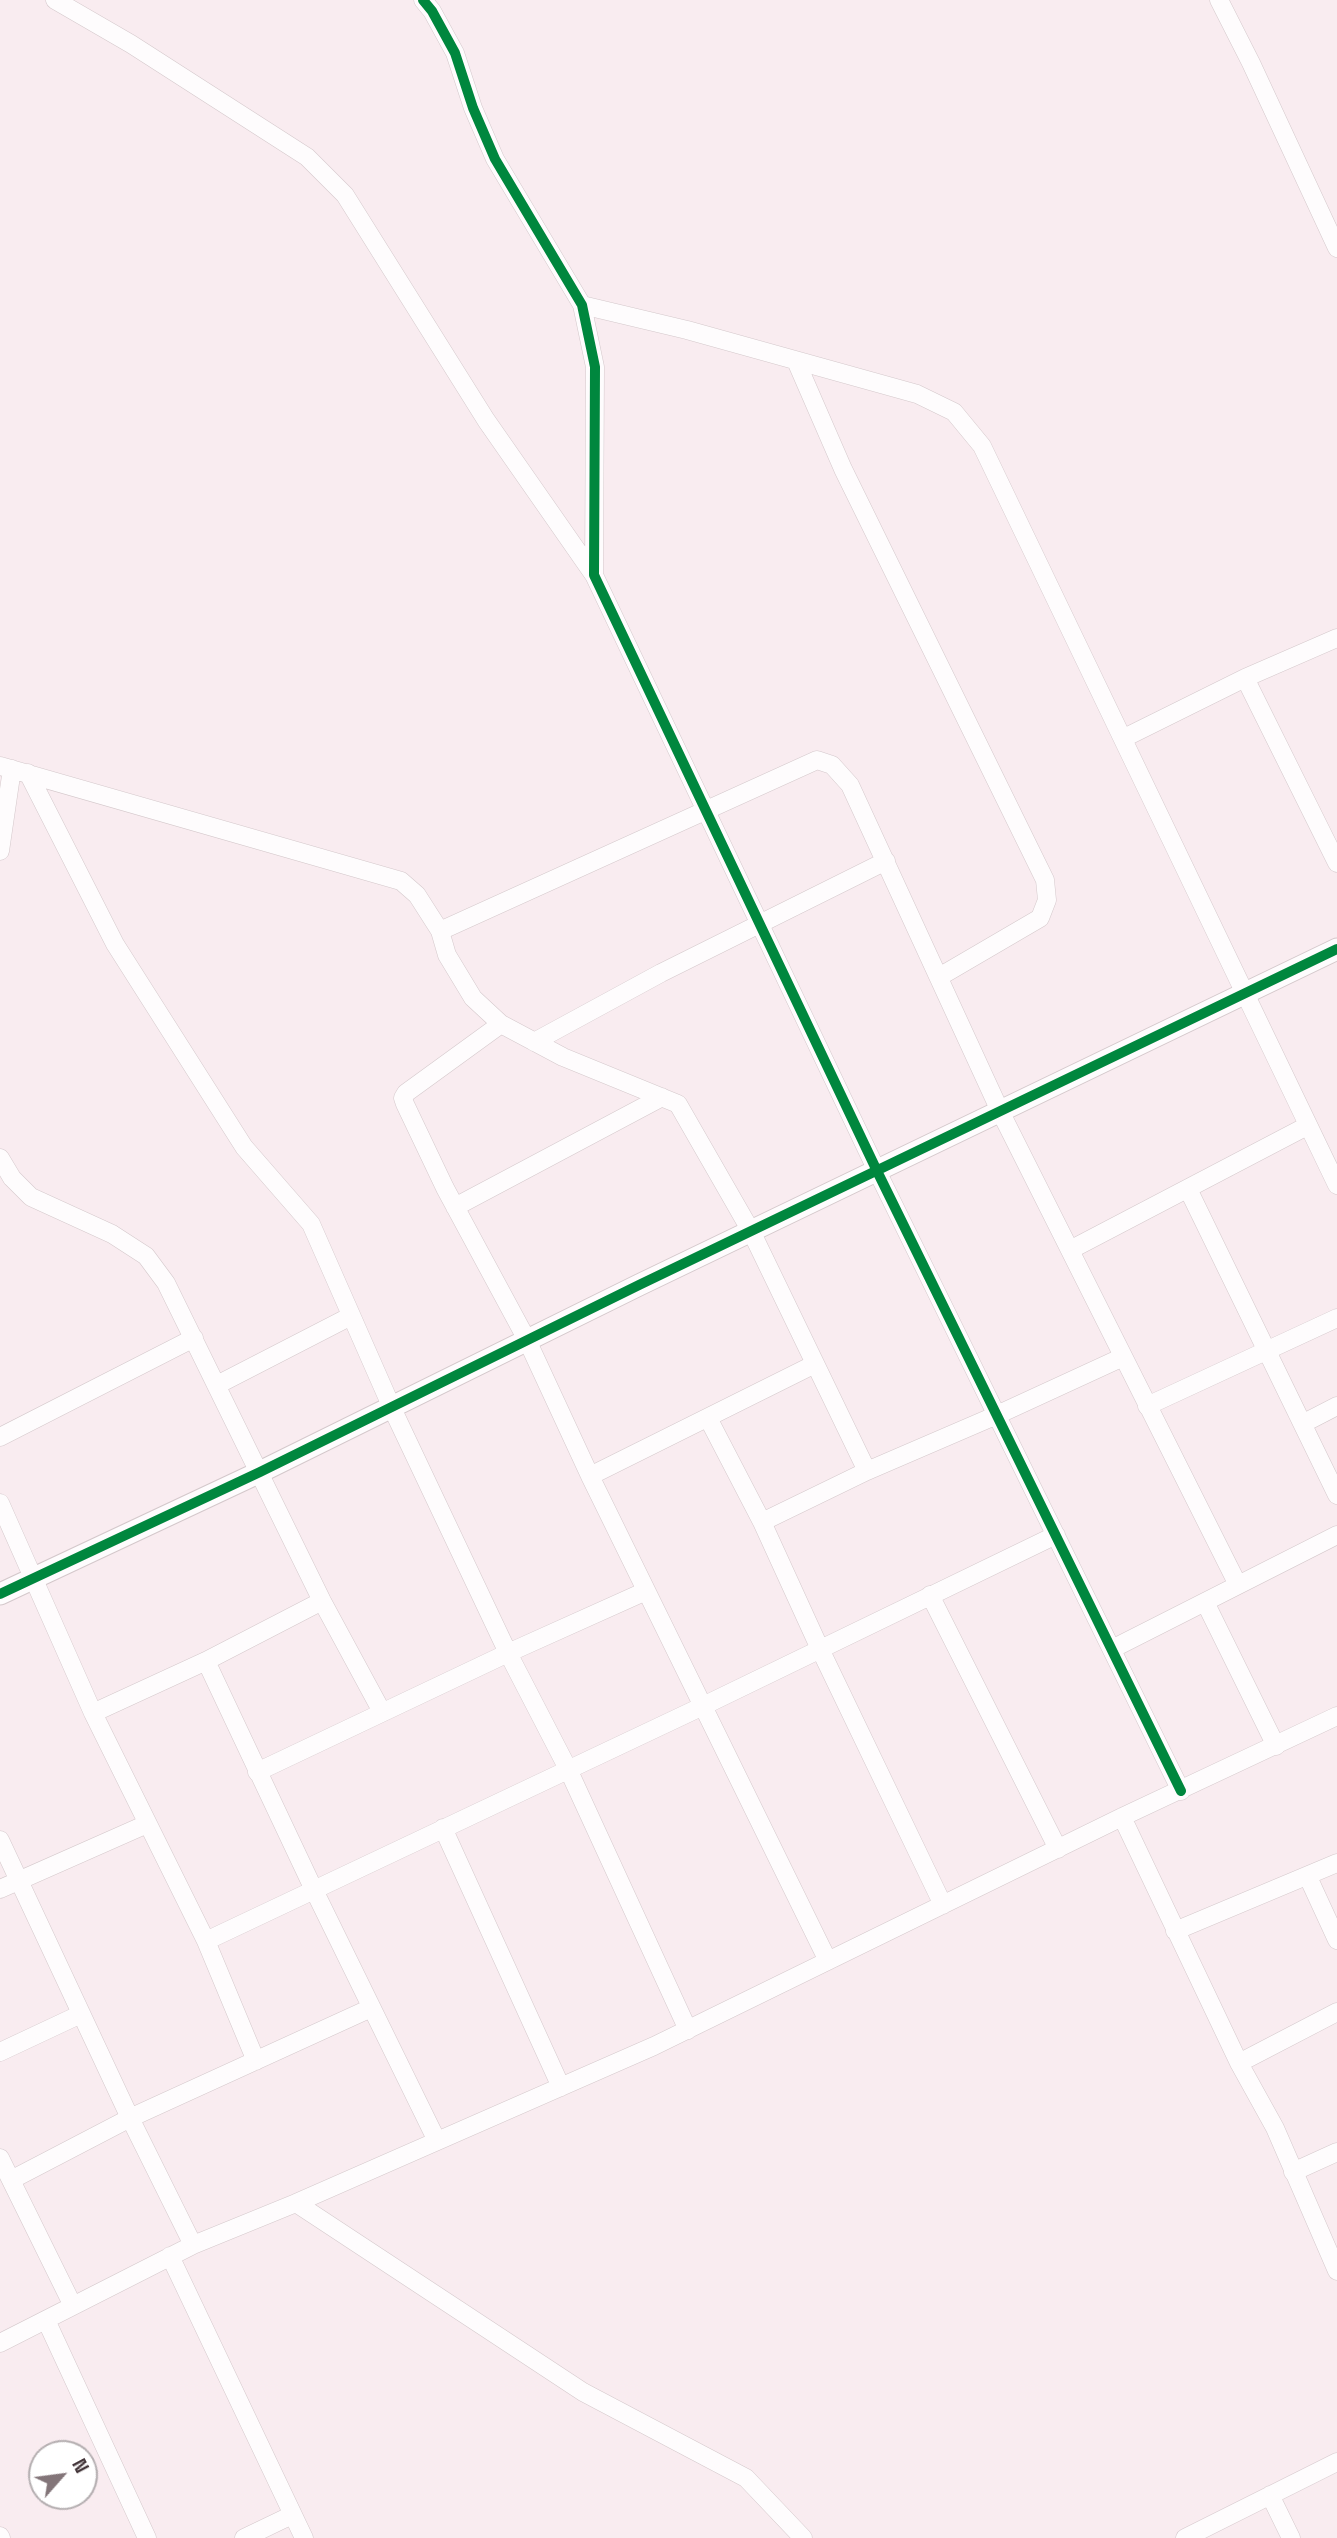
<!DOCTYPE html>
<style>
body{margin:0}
#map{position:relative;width:1337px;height:2538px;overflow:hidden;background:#f9ecf0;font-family:"Space Grotesk",sans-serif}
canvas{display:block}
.north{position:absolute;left:28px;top:2440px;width:70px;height:70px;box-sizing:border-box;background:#fff;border:2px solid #b4aeb0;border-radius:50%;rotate:62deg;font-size:19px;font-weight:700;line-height:28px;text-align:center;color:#433539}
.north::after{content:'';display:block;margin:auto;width:24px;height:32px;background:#837579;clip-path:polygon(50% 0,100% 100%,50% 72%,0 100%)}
</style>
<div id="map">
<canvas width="1337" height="2538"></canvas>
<div class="north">N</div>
</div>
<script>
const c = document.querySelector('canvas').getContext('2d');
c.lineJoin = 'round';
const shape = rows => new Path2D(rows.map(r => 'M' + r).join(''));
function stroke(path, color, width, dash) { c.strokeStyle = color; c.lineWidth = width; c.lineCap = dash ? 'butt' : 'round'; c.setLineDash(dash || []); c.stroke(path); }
const minor = shape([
 [55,0,131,44,307,157,345,195,486,420,594,575],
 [423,0,432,11,455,53,473,108,495,159,582,305,595,367,594,575,877,1171,1181,1791],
 [1219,0,1251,63,1337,248],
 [582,305,687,330,917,394,954,412,982,446,1337,1185],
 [796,361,843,469,1045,880,1047,900,1040,918,939,977],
 [1245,678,1337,863],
 [1124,738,1245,678,1337,638],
 [0,766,401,881,417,895,440,931,447,955,473,998,501,1024,563,1057,678,1104,752,1233,867,1471],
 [28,773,115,944,244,1147,311,1224,392,1408,508,1653,568,1769,688,2030],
 [0,851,12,769],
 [440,931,817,760,832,765,850,785,1000,1111,1238,1585],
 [501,1024,406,1093,403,1098,405,1104,445,1188,527,1340,590,1476,828,1961],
 [534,1042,661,973,886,861],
 [0,1158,12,1178,31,1197,112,1234,146,1256,166,1283,322,1601,382,1712],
 [1188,1189,1337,1495],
 [455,1207,662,1097],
 [1070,1250,1307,1126],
 [217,1385,351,1316],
 [1147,1406,1337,1318],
 [708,1418,762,1522,820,1649,943,1905],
 [1304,1423,1337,1406],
 [0,1437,194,1338],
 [590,1476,815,1364],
 [0,1503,93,1713,206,1941,256,2061],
 [762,1522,867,1471,997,1415,1123,1357],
 [930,1595,1058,1849],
 [1205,1602,1276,1746],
 [1112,1649,1337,1535],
 [206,1661,314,1890,437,2141],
 [93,1713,206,1661,322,1601],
 [257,1772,508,1653,646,1591],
 [1122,1817,1239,2063,1275,2128,1337,2271],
 [443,1828,561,2087],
 [0,1840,130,2118,193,2245],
 [1308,1877,1337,1940],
 [0,1889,147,1824],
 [1175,1931,1337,1863],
 [206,1941,703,1706,1056,1535],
 [0,2052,81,2014],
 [1239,2063,1337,2012],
 [0,2158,73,2306],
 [1293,2172,1337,2152],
 [11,2180,130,2118,371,2008],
 [296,2203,583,2392,746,2478,803,2538],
 [170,2256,304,2538],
 [46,2320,147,2538],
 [0,2343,193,2245,296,2203,654,2046,1122,1817,1337,1716],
 [1270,2495,1291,2538],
 [0,2536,1,2538],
 [244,2538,292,2515],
 [1185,2538,1337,2462]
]);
const tertiary = shape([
 [0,1594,260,1472,639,1285,1337,949]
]);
stroke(minor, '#d4c8cb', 19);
stroke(tertiary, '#d4c8cb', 23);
stroke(minor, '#fefcfd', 18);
stroke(tertiary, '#fefcfd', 21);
stroke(shape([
 [423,0,432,11,455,53,473,108,495,159,582,305,595,367,594,575,877,1171,1181,1791],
 [0,1594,260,1472,639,1285,1337,949]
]), '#00873e', 10);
</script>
